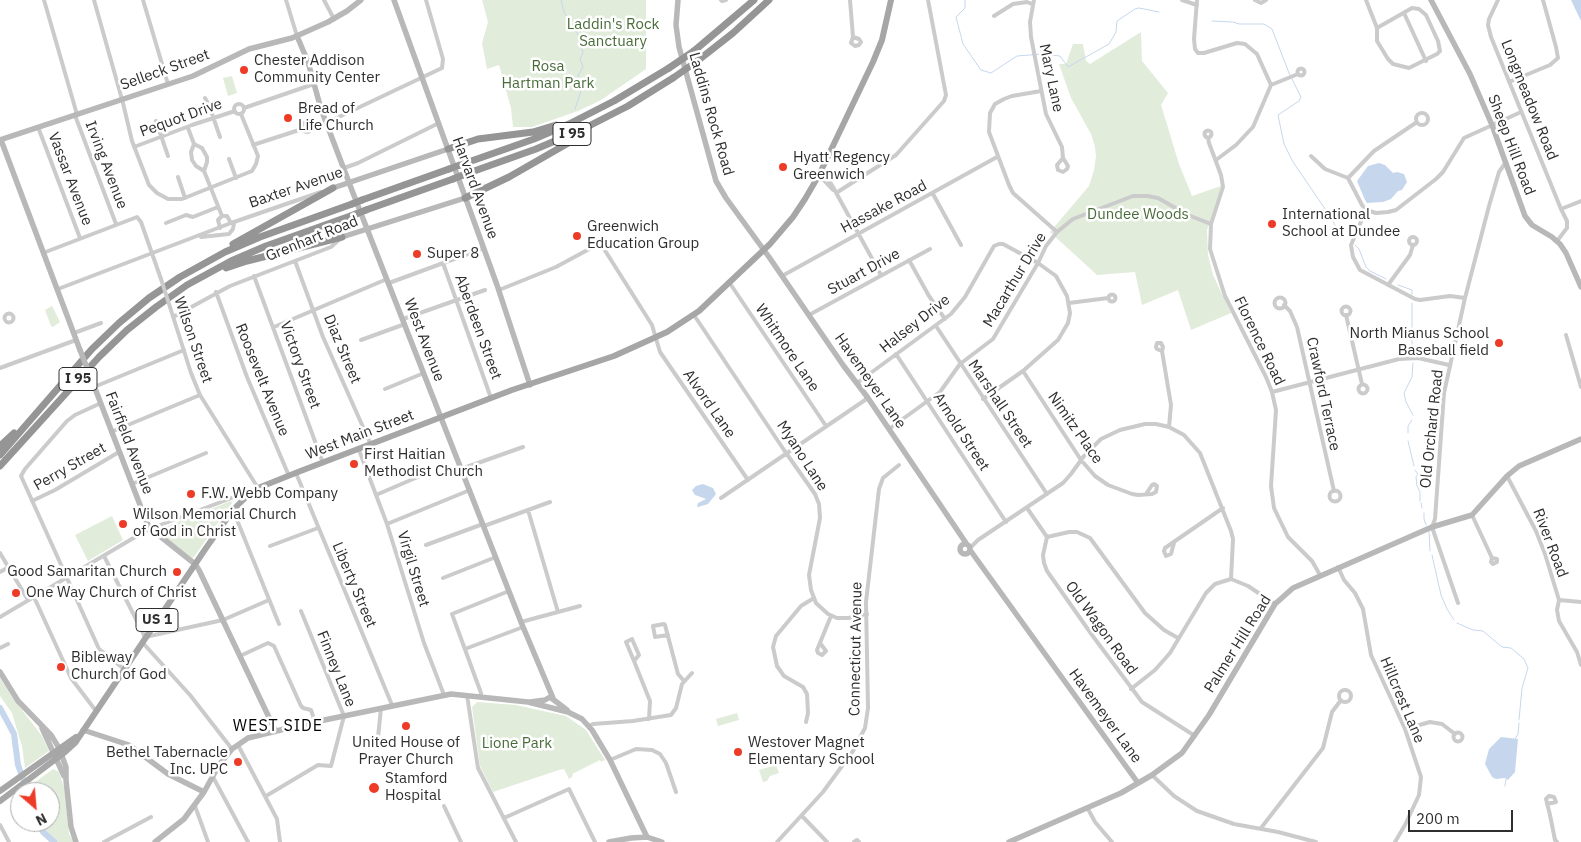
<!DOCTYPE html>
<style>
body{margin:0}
#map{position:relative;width:1581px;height:842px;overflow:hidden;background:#fff;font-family:"IBM Plex Sans",sans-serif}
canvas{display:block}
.north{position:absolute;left:10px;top:782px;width:50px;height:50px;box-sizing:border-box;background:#fff;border:1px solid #ababab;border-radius:50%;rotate:153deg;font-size:14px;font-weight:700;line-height:20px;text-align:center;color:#2e2e2e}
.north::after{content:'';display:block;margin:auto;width:18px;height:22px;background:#ee3b28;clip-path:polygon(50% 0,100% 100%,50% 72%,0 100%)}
.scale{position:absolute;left:1408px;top:810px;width:105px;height:22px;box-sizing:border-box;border:2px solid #2e2e2e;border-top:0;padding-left:6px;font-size:15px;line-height:18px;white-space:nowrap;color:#2e2e2e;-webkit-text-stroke:4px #fff;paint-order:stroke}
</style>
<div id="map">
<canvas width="1581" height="842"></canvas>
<div class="north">N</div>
<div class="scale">200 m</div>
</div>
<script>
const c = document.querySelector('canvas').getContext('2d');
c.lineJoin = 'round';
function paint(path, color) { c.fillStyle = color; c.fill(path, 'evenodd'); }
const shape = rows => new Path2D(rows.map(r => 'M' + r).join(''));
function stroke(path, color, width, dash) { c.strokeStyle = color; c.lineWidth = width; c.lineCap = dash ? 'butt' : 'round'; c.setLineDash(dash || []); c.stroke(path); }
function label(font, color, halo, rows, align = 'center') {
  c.font = font + ' "IBM Plex Sans",sans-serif'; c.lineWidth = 5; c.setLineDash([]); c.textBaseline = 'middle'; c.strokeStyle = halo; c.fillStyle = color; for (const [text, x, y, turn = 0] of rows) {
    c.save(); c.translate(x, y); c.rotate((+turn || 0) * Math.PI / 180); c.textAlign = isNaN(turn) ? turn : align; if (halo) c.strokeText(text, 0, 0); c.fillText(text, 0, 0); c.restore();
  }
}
paint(shape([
 [482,0,646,0,646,69,601,100,578,111,532,127,513,127,511,108,499,65,487,69,482,43,488,22],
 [1141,32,1142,61,1168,93,1161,105,1179,164,1192,196,1221,186,1220,193,1207,230,1208,255,1213,275,1231,313,1191,330,1178,290,1142,305,1135,272,1097,275,1050,232,1089,186,1094,170,1096,156,1095,147,1091,134,1071,98,1059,64,1066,64,1073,44,1083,44,1086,61,1090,64],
 [232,76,237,93,228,96,223,78],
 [52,306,60,322,53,327,51,326,45,310],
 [231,501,232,503,194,557,192,558,158,532,160,529],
 [112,516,123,540,88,561,75,535],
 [0,678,12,697,42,736,49,751,25,768,22,746,12,713,0,696],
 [477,702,516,705,566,716,586,730,605,760,601,762,600,760,572,774,573,776,569,779,564,769,559,770,493,792,480,766,472,707],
 [737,713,739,720,718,726,716,719],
 [776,765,779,773,770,776,767,781,763,782,759,770],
 [53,769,59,772,64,787,69,834,74,842,54,842,43,832,40,822,50,822,50,792,28,792,27,788]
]), '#e1ecdb');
paint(shape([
 [1571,0,1581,0,1581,21],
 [1379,163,1385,165,1393,173,1397,172,1404,174,1407,182,1402,190,1398,191,1391,199,1383,202,1367,203,1365,200,1357,181,1368,166],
 [703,484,713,488,716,494,708,504,698,507,697,507,698,503,706,499,695,495,692,490,696,486],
 [1501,737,1518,739,1515,772,1508,780,1505,778,1496,779,1492,777,1485,764,1489,749]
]), '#c6d7ed');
stroke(shape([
 [561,0,564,12,579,36,583,53,580,59,583,67,577,78,578,87,581,91,575,109],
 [965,0,965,8,956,17,963,44,981,70,991,73,1017,56,1042,54,1060,56,1068,67,1109,44,1116,32,1117,21,1135,9,1139,8,1159,12],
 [1212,21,1233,22,1239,24,1264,24,1272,29,1289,73,1301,97,1299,101,1278,115,1284,144,1293,162,1332,219,1339,233],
 [1355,245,1359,249,1366,267,1370,271,1386,279],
 [1398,285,1412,290,1412,294],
 [1412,303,1412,353],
 [1413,363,1412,377,1404,393,1406,402,1413,415],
 [1408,433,1408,426,1412,420],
 [1408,441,1414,466],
 [1415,470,1418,474,1416,477,1417,486,1420,492,1420,501],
 [1421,503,1422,508],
 [1424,513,1424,519,1426,525],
 [1429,531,1430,551],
 [1432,555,1441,595,1447,609,1454,620],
 [1457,623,1473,630,1483,631,1502,647,1511,648,1524,659,1528,668,1522,688,1519,720],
 [1515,739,1518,734,1519,723],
 [1505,786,1506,779]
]), '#c6d7ed', 1);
stroke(shape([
 [0,708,14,734,18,765,28,792],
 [40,822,43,832,54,842]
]), '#c6d7ed', 6);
stroke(shape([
 [44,0,76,111,76,118,116,224],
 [94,0,123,103,132,141,149,185,157,193,168,199,182,199,252,171,256,164,258,156,241,114],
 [143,0,168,84],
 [286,0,297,36],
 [324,0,334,19],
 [721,0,722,1,726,0],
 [850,0,853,37,851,43,855,46,859,45,861,42,859,39,853,37],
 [1034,0,1030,22,1031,37,1046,114,1062,147,1063,158,1068,166,1067,169,1063,172,1058,170,1057,165,1063,158],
 [1182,0,1197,5],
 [1197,0,1194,39,1195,49,1198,53,1204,53,1237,43,1245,44,1257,54,1271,85,1253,127,1236,145,1216,160],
 [1255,0,1261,3,1266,0],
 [1366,0,1377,28],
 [1498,0,1489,19,1488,25,1491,37,1561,209],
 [1412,8,1419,9,1426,15,1438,41,1440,51,1437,54,1409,68,1393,64,1388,59,1377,41,1377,28,1412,8],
 [1404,13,1426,61],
 [994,16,1013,4,1027,2,1032,4],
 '1297.5 72a3.5 3.5 0 1 1 7 0a3.5 3.5 0 1 1-7 0Z',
 [1509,82,1550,65,1558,58,1556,47,1543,0],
 [1271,85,1298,74],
 [1041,91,1012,96,1004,99,995,104,990,113,989,132,1009,185,1013,193,1057,232],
 [205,98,209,105,220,137],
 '234 109a5 5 0 1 1 10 0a5 5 0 1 1-10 0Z',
 [244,108,314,84],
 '1416 119a6 6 0 1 1 12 0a6 6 0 1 1-12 0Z',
 [156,121,168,156],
 '302 127a5 5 0 1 1 10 0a5 5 0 1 1-10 0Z',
 [326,123,442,68,443,59,426,0],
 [38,127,80,238],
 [188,128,194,144],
 '1204.5 134a3.5 3.5 0 1 1 7 0a3.5 3.5 0 1 1-7 0Z',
 [1208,138,1209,143,1221,175,1223,187,1211,224,1210,249,1225,296,1266,377,1272,392,1276,410,1271,486,1274,508,1288,537,1312,561,1320,575],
 [194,144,202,148,207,157,207,162,204,171],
 [194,144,191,152,192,160,196,166,204,171],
 [253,145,302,129],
 [134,147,192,125,235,111],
 [1311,156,1325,169,1348,178,1362,205,1366,210,1376,213,1388,212,1396,210,1436,179,1443,172,1464,138,1521,112],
 [229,159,236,178],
 [344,168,358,163,439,123],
 [204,171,222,216],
 [819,175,827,177,833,187,881,275],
 [819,175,833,190],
 [178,177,185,198],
 [1348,178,1374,151,1417,122],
 [836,193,896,155,944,101,946,95,928,0],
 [933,194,961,245],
 [1366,210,1351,245,1353,257,1360,270,1415,299,1420,300,1450,296,1465,298],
 [222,216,227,216,231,223],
 [166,223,186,215,193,217,218,207],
 [220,228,218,220,222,216],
 '1409 241a4 4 0 1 1 8 0a4 4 0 1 1-8 0Z',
 [201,237,229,234,233,229,234,223],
 [1557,241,1567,228,1567,221,1561,209,1581,201],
 [43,253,137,217,141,222,161,279],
 [909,260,929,296,945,319],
 [295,261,323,337,371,445],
 [443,263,491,398],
 [254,276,323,463],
 [782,276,997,157],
 [729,282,826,426],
 [389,283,484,248],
 [1388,285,1410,255,1413,245],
 [58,289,231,223,321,192],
 [499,290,556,267,593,247,599,241,652,325,660,352,748,480],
 [216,292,247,377,289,476],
 '1108.5 298a3.5 3.5 0 1 1 7 0a3.5 3.5 0 1 1-7 0Z',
 '1274.5 303a5.5 5.5 0 1 1 11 0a5.5 5.5 0 1 1-11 0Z',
 [1069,303,1108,298],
 [1284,305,1290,311,1297,327,1334,491],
 '1341.5 311a4.5 4.5 0 1 1 9 0a4.5 4.5 0 1 1-9 0Z',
 [170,307,191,373,200,395,258,488],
 '4.5 318a4.5 4.5 0 1 1 9 0a4.5 4.5 0 1 1-9 0Z',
 [694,315,784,450,815,494,819,504,820,518,809,575,811,590,816,603,828,614,837,618,848,618,867,614],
 [809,315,930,249],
 [1346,315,1362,384],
 [173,317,230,286,331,247,340,239],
 [403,319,485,290],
 [936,326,1047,494],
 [274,327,387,279],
 [74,333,101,323],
 [1566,335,1581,387],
 [361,340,405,324],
 [1162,351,1157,349,1156,347,1157,343,1161,343,1163,347,1162,351,1171,405,1169,427],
 [896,354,1006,522],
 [0,368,76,340],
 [1023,371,1081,460,1095,476,1108,485,1132,494,1138,495,1152,494,1156,492,1157,486,1154,484,1152,485,1146,494],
 [857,383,951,314,965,297,994,246,999,244,1003,244,1038,263,1056,276,1067,296,1070,313,1068,323,1058,340,1023,371,983,399],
 '1358.5 389a4.5 4.5 0 1 1 9 0a4.5 4.5 0 1 1-9 0Z',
 [94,387,184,350],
 [385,389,424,373],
 [1272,392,1399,359,1418,358,1449,365],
 [101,403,75,415,67,421,25,469,21,476,99,649,124,669],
 [889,429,940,392,960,364,993,339,1038,263,1046,246,1057,232,1073,219,1133,196,1147,196,1158,198,1188,215,1211,224],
 [111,432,200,395],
 [359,450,387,524,424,643,444,695],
 [461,469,523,447],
 [296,473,392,705],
 [1507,476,1536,531,1545,554,1559,600],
 [132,484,206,453],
 '1329.5 496a5.5 5.5 0 1 1 11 0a5.5 5.5 0 1 1-11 0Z',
 [376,495,427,473],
 [721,498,868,398],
 [32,501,55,490,119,452],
 [1027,508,1047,537,1043,555,1044,563,1047,571,1092,635,1142,702,1195,736],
 [233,510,279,624],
 [528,510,558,612],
 [1472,515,1492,558,1497,559,1497,562,1493,564,1491,562,1492,558],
 [387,524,470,490],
 [484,526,550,502],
 [1047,537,1069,532,1077,532,1090,538,1145,613,1164,630,1178,638],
 [1174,543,1171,554,1166,556,1164,551,1165,548,1223,508],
 [426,545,483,524],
 [270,546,318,528],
 [970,548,978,540,1063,483,1071,474,1084,456,1101,439,1120,430,1145,424,1156,424,1169,427,1184,435,1200,453,1231,531,1233,539,1231,579],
 [0,553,28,600],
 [104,556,145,637,223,620,269,600],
 [1338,567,1344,580,1355,593,1363,609,1371,655,1405,729,1421,777,1419,795,1405,825,1395,842],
 [0,572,9,567],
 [443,578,496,557],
 [34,597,71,678,96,711],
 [1559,600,1557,610,1559,621,1577,652,1581,665],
 [1559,600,1581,602],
 [1458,603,1432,527,1435,519,1444,393,1465,298,1489,206,1499,172,1506,162],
 [0,617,147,530,250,491],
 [521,622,580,606],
 [668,635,655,637,653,626,664,624,665,625,678,674,684,681],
 [142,642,190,695,232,749],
 [820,643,826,651,822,655,818,653,817,650,831,616],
 [0,648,8,644],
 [465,649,523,627],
 [240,656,268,643,274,646,301,706,303,708,311,710,315,722],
 [634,661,626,642,632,639,639,655,634,661,650,701,649,719],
 [1131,689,1155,670,1170,653,1206,593,1215,584,1231,579,1248,586,1275,604],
 '1339 696a6 6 0 1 1 12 0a6 6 0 1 1-12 0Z',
 [467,695,478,768,516,842],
 [481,697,481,693,452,614,509,591],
 [806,722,808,713,807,694,803,687,784,676,777,666,773,647,776,636,801,606,814,598],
 [589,726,593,724,633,721,671,715,676,708,682,684,692,673],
 [1405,729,1430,722,1442,724,1455,734],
 '1453.5 737a4.5 4.5 0 1 1 9 0a4.5 4.5 0 1 1-9 0Z',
 [238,745,277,819,280,842],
 [377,747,381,708],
 [610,760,636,749,652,750,660,754,666,763,676,792],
 [1152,775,1174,796,1197,811,1234,824,1278,832,1316,842],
 [213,777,248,842],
 [266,796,318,765,331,766,344,716,301,611],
 [1547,804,1556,802,1554,797,1549,796,1546,799,1550,815,1555,840,1557,842],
 [195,806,208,842],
 [444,806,461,842],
 [1088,809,1095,822,1112,842],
 [802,816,827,842],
 [504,818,569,789,595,842],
 [0,825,9,842],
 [1261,828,1323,748,1332,712,1341,700],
 [104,842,151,817],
 [777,842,823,792,853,751,865,728,868,708,866,602,879,489,883,478,899,465],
 [854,842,857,840,859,842]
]), '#cbcbcb', 4);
stroke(shape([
 [394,0,497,285,530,385],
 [678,0,676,25,679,47,716,181,726,198,769,257,843,365,868,398,966,543],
 [1431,0,1470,74,1492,125,1525,216,1532,225,1552,237,1560,244,1566,253,1581,287],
 [297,36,308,62,321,109,353,193,521,622,553,698],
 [0,140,193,76,249,49,292,38,328,22,347,11,361,0],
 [1,140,80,350],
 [333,188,448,149],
 [342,237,465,198],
 [91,378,147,523,151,529,195,564,199,570,275,730],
 '960 549a5 5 0 1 1 10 0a5 5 0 1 1-10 0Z',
 [970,550,1138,783],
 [0,672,18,701,51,735,59,748,66,767,66,780,71,827,76,842],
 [530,702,545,700,550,697,567,710],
 [42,728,64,776],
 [83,730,129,745,168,774,204,792],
 [155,842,184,819,204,792,219,765,232,749,248,738,305,724,451,694,528,702,568,712,582,719,592,730,610,760,647,837],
 [609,842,631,838,647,837,662,842],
 [1009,842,1121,793,1152,775,1182,753,1209,715,1275,604,1293,588,1432,527,1472,515,1507,476,1519,466,1581,439]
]), '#b8b8b8', 5.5);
stroke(shape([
 [0,791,76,737],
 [0,801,65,752,75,743,206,548,233,510,249,494,258,488,298,472,512,390,614,356,667,332,699,311,770,244,793,217,805,199,819,175,873,62,882,40,891,0]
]), '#a6a6a6', 6);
stroke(shape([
 [694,51,754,0],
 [696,62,733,33,769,0],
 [448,149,478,139,533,132,556,125],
 [460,165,534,139,569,124,614,101,669,68],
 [463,175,536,149,583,129,628,106,673,78],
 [465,198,509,177,584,134],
 [362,200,449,169],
 [366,210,453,179],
 [233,244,333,188],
 [226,268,247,261,342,237],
 [0,446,14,433],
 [0,455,92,349,119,323,149,298,180,277,225,252,260,237,352,204],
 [0,466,99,357,127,330,156,307,187,285,231,261,266,246,356,214]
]), '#959595', 7);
stroke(shape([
 [161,279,170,307]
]), '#cbcbcb', 4);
stroke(shape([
 [80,350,91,378]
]), '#b8b8b8', 5.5);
stroke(shape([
 [669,68,694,51],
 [673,78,696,62],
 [449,169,460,165],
 [453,179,463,175],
 [352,204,362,200],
 [356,214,366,210]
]), '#959595', 7);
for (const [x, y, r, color] of [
 [244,70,5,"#ee3b28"],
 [288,118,5,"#ee3b28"],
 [783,167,5,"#ee3b28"],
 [1272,224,5,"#ee3b28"],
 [577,236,5,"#ee3b28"],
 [417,254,5,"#ee3b28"],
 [1499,343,5,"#ee3b28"],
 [354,464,5,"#ee3b28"],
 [191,494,5,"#ee3b28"],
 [123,524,5,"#ee3b28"],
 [177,572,5,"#ee3b28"],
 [16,593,5,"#ee3b28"],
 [61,667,5,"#ee3b28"],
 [406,726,5,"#ee3b28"],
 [738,752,5,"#ee3b28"],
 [238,762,5,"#ee3b28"],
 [374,788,6,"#ee3b28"]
]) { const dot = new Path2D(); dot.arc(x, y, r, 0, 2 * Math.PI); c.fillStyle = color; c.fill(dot); stroke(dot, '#fff', 2); }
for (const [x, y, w] of [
 [572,134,38],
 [78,379,38],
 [157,620,42]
]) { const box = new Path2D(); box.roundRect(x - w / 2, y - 11.5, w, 23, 4); c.fillStyle = '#fff'; c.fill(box); stroke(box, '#2e2e2e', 1); }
label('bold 14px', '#2e2e2e', null, [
 ["I 95",572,134],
 ["I 95",78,379],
 ["US 1",157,620]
]);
label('15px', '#486c39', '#fff', [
 ["Laddin's Rock",613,25],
 ["Sanctuary",613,42],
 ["Rosa",548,67],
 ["Hartman Park",548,84],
 ["Dundee Woods",1138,215],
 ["Lione Park",517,744]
]);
label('15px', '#2e2e2e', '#fff', [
 ["Chester Addison",254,61],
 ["Community Center",254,78],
 ["Bread of",298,109],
 ["Life Church",298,126],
 ["Hyatt Regency",793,158],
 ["Greenwich",793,175],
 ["International",1282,215],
 ["School at Dundee",1282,232],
 ["Greenwich",587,227],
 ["Education Group",587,244],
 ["Super 8",427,254],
 ["North Mianus School",1489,334,"right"],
 ["Baseball field",1489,351,"right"],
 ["First Haitian",364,455],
 ["Methodist Church",364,472],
 ["F.W. Webb Company",201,494],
 ["Wilson Memorial Church",133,515],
 ["of God in Christ",133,532],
 ["Good Samaritan Church",167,572,"right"],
 ["One Way Church of Christ",26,593],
 ["Bibleway",71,658],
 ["Church of God",71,675],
 ["United House of",406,743,"center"],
 ["Prayer Church",406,760,"center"],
 ["Westover Magnet",748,743],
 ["Elementary School",748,760],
 ["Bethel Tabernacle",228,753,"right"],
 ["Inc. UPC",228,770,"right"],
 ["Stamford",385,779],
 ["Hospital",385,796]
], 'left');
label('15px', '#2e2e2e', '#fff', [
 ["Selleck Street",165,70,-20],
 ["Mary Lane",1051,78,78],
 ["Longmeadow Road",1529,100,68],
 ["Laddins Rock Road",711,114,74],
 ["Pequot Drive",181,118,-20],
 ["Sheep Hill Road",1511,145,69],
 ["Irving Avenue",106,165,69],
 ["Vassar Avenue",70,179,69],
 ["Baxter Avenue",296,188,-19],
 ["Harvard Avenue",475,188,70],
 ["Hassake Road",884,207,-28],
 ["Grenhart Road",312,239,-22],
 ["Stuart Drive",864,272,-29],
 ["Macarthur Drive",1015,280,-59],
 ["Halsey Drive",915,324,-38],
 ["Aberdeen Street",478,327,70],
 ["Wilson Street",193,340,71],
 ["West Avenue",424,340,69],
 ["Florence Road",1259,341,64],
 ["Whitmore Lane",787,348,56],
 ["Diaz Street",342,349,67],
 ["Victory Street",300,365,70],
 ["Roosevelt Avenue",262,380,68],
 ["Havemeyer Lane",870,381,55],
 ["Crawford Terrace",1323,394,78],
 ["Alvord Lane",709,404,55],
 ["Marshall Street",1000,404,56],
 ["Nimitz Place",1075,428,55],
 ["Old Orchard Road",1432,429,-84],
 ["Arnold Street",961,432,57],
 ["West Main Street",360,435,-21],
 ["Fairfield Avenue",129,443,69],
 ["Myano Lane",802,456,57],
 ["Perry Street",70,467,-30],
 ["River Road",1550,543,69],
 ["Virgil Street",413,569,73],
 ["Liberty Street",354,585,67],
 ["Old Wagon Road",1101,628,54],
 ["Palmer Hill Road",1238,644,-58],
 ["Connecticut Avenue",856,649,-89],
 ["Finney Lane",336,669,68],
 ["Hillcrest Lane",1402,700,67],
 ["Havemeyer Lane",1105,716,54]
]);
c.letterSpacing = '1px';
label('16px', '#000', '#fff', [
 ["WEST SIDE",278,726]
]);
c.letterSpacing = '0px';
</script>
